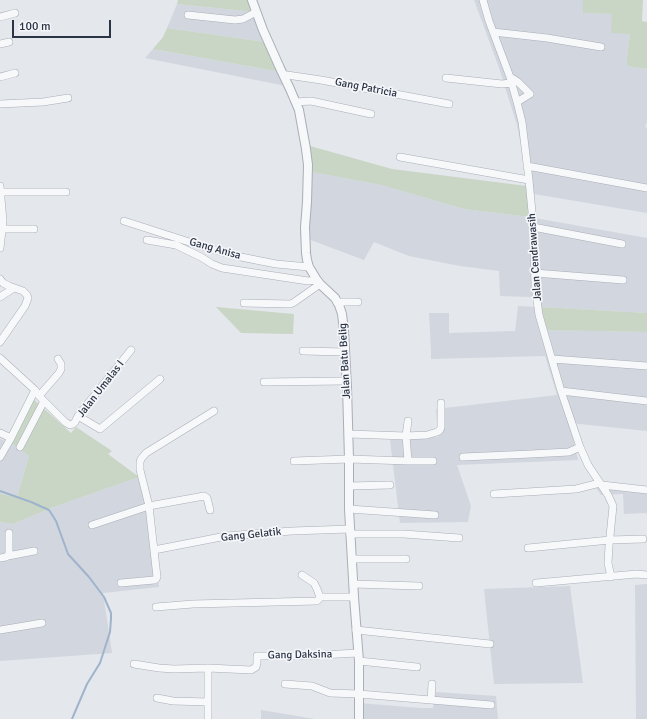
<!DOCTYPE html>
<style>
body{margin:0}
#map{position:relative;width:647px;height:719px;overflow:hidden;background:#e4e7ec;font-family:Signika,sans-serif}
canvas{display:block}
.scale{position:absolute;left:12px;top:20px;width:99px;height:18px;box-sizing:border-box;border:2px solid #2b3445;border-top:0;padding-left:5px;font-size:12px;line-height:14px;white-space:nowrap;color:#2b3445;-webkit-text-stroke:3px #f4f6f9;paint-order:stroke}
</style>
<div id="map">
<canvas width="647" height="719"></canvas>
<div class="scale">100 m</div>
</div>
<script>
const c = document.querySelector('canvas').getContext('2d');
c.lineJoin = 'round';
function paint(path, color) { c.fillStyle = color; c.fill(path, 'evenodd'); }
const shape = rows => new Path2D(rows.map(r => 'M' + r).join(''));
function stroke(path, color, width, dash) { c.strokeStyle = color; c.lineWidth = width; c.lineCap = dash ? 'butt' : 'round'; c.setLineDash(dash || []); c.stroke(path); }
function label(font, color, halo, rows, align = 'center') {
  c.font = font + ' Signika,sans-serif'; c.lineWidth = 3.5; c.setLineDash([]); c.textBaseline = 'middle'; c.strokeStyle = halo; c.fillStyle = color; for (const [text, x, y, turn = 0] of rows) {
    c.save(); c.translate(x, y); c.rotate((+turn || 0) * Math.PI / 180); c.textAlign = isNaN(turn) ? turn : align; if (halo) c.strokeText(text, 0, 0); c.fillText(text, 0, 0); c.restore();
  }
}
paint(shape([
 [474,0,583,0,583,13,613,14,630,34,627,56,627,66,647,69,647,122,645,127,647,128,647,213,528,193,525,166,517,125,498,65],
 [177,4,254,12,265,42,167,28],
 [153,49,281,72,286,86,145,58],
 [307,171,381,185,464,209,529,217,647,238,647,313,539,307,540,330,647,332,647,431,570,423,578,460,457,465,471,506,468,522,400,523,390,440,438,437,436,409,557,395,545,356,431,359,431,350,429,313,449,313,449,333,515,331,518,306,538,307,536,296,531,297,500,296,499,271,460,266,409,256,374,242,364,260,300,236,300,228,306,200],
 [0,439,11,443,29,456,17,497,0,494],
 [139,477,146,484,159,587,103,593,112,653,0,661,0,522,13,524,51,508],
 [592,482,647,486,647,515,646,513,624,514,623,494,601,495],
 [647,584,647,719,636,719,635,585],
 [570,586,583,683,494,684,484,589],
 [436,692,496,696,498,719,359,719,359,703,420,708,433,708],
 [261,710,315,719,261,719]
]), '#d2d6de');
paint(shape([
 [178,0,249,0,254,12,177,4],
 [583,0,643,0,642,21,647,22,647,69,627,66,627,56,630,34,611,33,612,14,583,13],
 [167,28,265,42,281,72,153,49,163,37],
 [303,144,392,169,527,186,529,217,464,209,381,185,307,171],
 [216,307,294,314,293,334,241,333],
 [539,307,647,313,647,332,540,330],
 [31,397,71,433,76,427,112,451,108,454,139,477,51,508,13,524,0,522,0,494,17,497,29,456,11,443]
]), '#c9d6c5');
stroke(shape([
 [0,491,31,502,49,510,56,521,68,554,89,577,104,597,111,613,111,619,110,632,100,663,87,684,72,719]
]), '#9fb4cc', 2);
const minor = shape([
 [483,0,489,21,510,77,517,102,522,122,529,180,534,233,535,286,539,315,561,391,580,447,588,465,608,495,613,506,609,546,608,563,611,577],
 [188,15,235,20,243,19,256,12],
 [0,17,15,13],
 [493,32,547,38,601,47],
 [0,44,9,42],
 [284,75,287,75,321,80,449,104],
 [0,77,15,73],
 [510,77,518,82,530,94,517,102],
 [446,78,502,84,511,83],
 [296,102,311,101,371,114],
 [0,104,43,102,68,98],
 [400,157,529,180],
 [527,166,647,188],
 [0,186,2,210,3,221,0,248],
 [1,192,66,192],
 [124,221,211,249,241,257,276,264,309,267],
 [533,227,622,244],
 [0,229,34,229],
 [147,240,176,245,201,257,212,264,222,268,308,281,317,280],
 [535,273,623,280],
 [0,279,3,283,9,286,23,291,27,295,28,298,25,306,0,342],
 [0,297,14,288],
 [337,302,358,302],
 [244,303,290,304,293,303,320,284],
 [303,351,345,352],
 [0,358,35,390,39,396,65,422,70,425,73,424,75,422,78,416,131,350],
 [552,359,647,366],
 [264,382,346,381],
 [561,391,647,401],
 [39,396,59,373,61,369,61,364,58,359],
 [78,416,100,429,160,379],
 [408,421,406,436,408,461],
 [0,433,11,438],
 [349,434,406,436,427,435,437,432,440,430,441,427,441,403],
 [20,447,44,401],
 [0,457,11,438,35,390],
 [463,457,531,454,569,452,580,447],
 [294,461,349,459,408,461,433,461],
 [602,485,647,490],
 [349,486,390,485],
 [494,494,576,489,600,483],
 [349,509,435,515],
 [92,525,149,506,204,496,207,498,210,510],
 [350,534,404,534,459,538],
 [528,548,610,540,643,539],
 [154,550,226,536,292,531,350,529],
 [8,556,34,551],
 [0,558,6,557,9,554,9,533],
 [352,559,406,559],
 [302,575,314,583,317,589,320,597],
 [121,583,154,580,156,579,157,577,149,506,140,470,140,462,141,459,146,453,214,411],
 [536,583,637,574,647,575],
 [353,584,419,586],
 [156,607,193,604,317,601,319,599,320,597,354,597],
 [0,630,42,623],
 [356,630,490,644],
 [359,661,417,667],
 [134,664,159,668,174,669,208,668,251,670,256,667,257,663,257,656,302,656,358,653],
 [208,668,208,719],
 [285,684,312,686,330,693,359,694,491,705],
 [157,698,173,701,208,702],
 [431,700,432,684]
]);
const tertiary = shape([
 [252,0,263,30,280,68,290,89,299,110,306,149,308,165,307,202,305,227,306,253,307,260,309,267,317,280,320,284,335,298,339,305,342,314,344,331,347,387,349,459,349,509,354,597,359,661,359,719]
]);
stroke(minor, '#a9aeb7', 8);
stroke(tertiary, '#a9aeb7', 10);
stroke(minor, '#f7f8fa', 7);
stroke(tertiary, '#f7f8fa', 8);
label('11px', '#2b3445', '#f4f6f9', [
 ["Gang Patricia",366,88,11],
 ["Gang Anisa",215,249,16],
 ["Jalan Cendrawasih",535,257,-94],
 ["Jalan Batu Belig",345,361,-93],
 ["Jalan Umalas I",101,389,-52],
 ["Gang Gelatik",251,535,-6],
 ["Gang Daksina",300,655,-1]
]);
</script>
